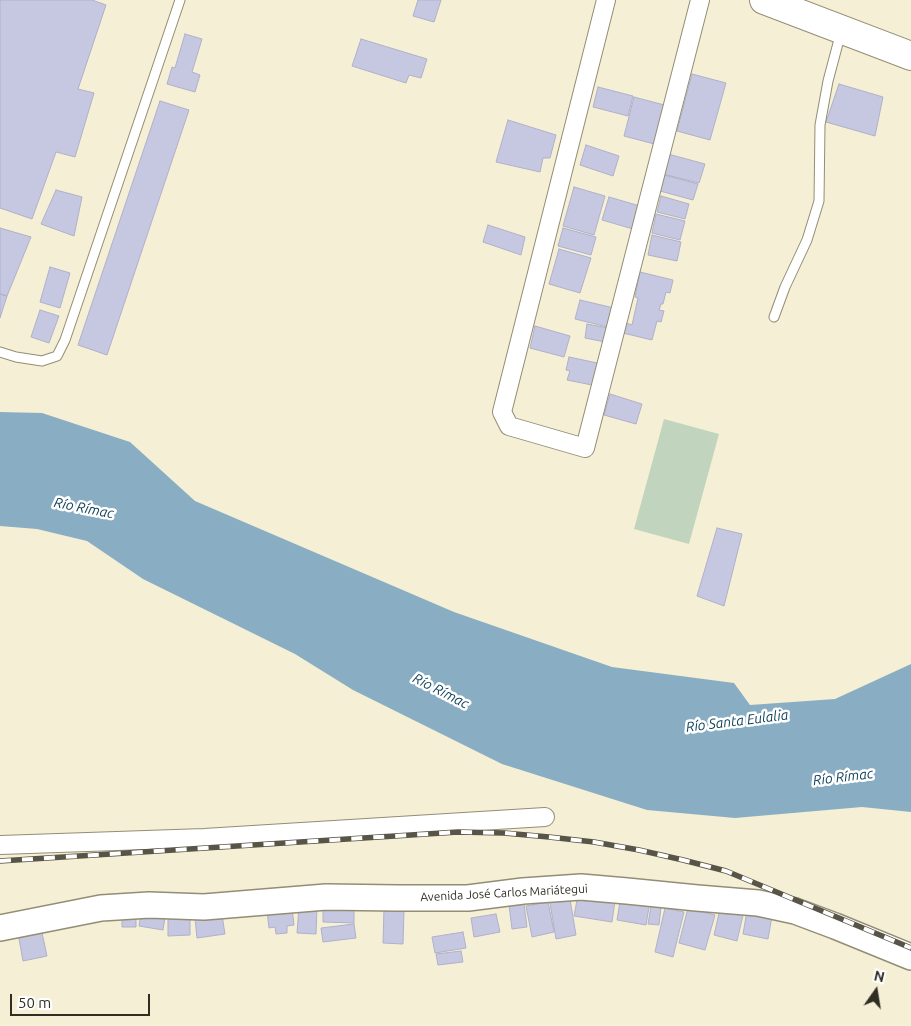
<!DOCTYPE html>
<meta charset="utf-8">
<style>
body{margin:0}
#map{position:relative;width:911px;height:1026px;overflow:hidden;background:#f5efd5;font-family:Ubuntu,sans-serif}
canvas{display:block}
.north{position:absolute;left:851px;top:966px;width:50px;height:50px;-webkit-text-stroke:4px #fff;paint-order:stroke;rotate:13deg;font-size:14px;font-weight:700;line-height:20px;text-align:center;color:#302d23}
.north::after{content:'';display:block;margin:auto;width:18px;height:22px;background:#302d23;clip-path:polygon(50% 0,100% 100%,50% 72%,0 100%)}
.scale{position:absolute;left:10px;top:994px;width:140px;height:22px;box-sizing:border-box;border:2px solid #302d23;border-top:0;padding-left:6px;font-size:15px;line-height:18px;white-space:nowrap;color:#302d23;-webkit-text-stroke:4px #fff;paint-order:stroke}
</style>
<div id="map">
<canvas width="911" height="1026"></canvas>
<div class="north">N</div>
<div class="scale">50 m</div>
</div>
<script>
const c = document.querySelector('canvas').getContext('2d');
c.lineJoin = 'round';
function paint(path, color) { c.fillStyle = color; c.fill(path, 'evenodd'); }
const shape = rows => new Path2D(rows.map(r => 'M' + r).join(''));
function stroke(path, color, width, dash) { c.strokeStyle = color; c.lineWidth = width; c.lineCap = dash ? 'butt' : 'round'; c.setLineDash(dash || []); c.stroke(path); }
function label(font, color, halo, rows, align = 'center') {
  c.font = font + ' Ubuntu,sans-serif'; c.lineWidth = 5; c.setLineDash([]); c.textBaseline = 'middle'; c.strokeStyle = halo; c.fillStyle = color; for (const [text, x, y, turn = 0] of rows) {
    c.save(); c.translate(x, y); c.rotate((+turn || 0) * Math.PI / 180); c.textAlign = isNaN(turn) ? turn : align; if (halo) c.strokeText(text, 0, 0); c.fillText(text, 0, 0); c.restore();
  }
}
paint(shape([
 [664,419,719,434,689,544,634,529]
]), '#c1d5be');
paint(shape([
 [0,412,42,413,130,442,195,501,454,612,612,667,734,683,750,705,835,699,911,664,911,812,862,807,735,818,647,810,502,764,353,690,295,654,143,579,87,541,37,529,0,526]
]), '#89aec3');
const building = shape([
 [0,0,92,0,106,5,78,89,94,93,75,157,56,152,32,219,0,208,0,0],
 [418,0,441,0,434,22,413,16,418,0],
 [185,34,202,39,192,72,200,75,195,92,167,84,172,67,175,68,185,34],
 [361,39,427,59,421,78,409,75,406,83,352,66,361,39],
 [692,74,726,83,710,140,677,131,692,74],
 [839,84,883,97,875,136,826,122,839,84],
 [598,87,633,96,628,116,593,107,598,87],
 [634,97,668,106,658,145,624,136,634,97],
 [160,101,189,110,107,355,78,345,160,101],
 [508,120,556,135,550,158,543,158,540,172,496,162,508,120],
 [586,145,619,156,613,176,580,165,586,145],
 [668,154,705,164,699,183,663,174,668,154],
 [664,175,698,184,693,200,660,191,664,175],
 [574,187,605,196,594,235,563,226,574,187],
 [56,190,82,197,74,236,41,224,56,190],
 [661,196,689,204,685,219,657,212,661,196],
 [609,197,640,206,633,229,602,220,609,197],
 [656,214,685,221,680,240,652,233,656,214],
 [488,225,525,237,521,255,483,242,488,225],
 [0,228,31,237,7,296,0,294,0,228],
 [563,228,596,237,591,255,558,246,563,228],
 [652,235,681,242,677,261,648,255,652,235],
 [559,249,591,258,580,293,549,284,559,249],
 [50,267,70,273,60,308,40,302,50,267],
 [640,272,673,280,670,293,666,292,663,304,661,304,659,310,664,311,661,322,657,321,652,340,623,333,626,323,632,325,638,298,635,297,640,272],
 [0,294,7,296,0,318,0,294],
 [580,300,614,308,608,327,575,319,580,300],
 [40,310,59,316,49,343,31,337,40,310],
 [587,324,608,328,605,342,585,338,587,324],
 [535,326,570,336,564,357,530,348,535,326],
 [569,357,602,364,597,386,567,380,570,371,566,370,569,357],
 [610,394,642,404,636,424,604,415,610,394],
 [717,528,742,534,724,606,697,596,717,528],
 [578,895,615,901,612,922,574,916,578,895],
 [570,899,576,935,556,939,550,903,570,899],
 [548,902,554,932,532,937,526,906,548,902],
 [620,902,649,907,646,925,617,920,620,902],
 [524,903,527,927,512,929,509,905,524,903],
 [323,906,354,906,354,923,323,922,323,906],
 [651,906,661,907,659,925,648,924,651,906],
 [299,907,317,908,316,934,297,933,299,907],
 [292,908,294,925,287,926,287,933,276,934,275,927,269,928,267,911,292,908],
 [665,908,684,912,673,957,655,952,665,908],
 [688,908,715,915,705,950,679,943,688,908],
 [384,909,404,910,403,944,383,943,384,909],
 [720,909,743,915,737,941,714,935,720,909],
 [747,911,772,916,768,939,743,934,747,911],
 [122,913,136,913,136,927,122,927,122,913],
 [141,913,165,917,163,930,139,926,141,913],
 [496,914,500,932,474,937,471,918,496,914],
 [222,915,225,934,197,938,195,918,222,915],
 [168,918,190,918,190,935,168,936,168,918],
 [354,924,356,938,323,942,321,928,354,924],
 [41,928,47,956,23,961,18,933,41,928],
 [463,932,466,948,435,953,432,937,463,932],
 [461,951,463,962,438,965,436,954,461,951]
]);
paint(building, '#c6c8e1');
stroke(building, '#afb0c9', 1);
const lane = shape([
 [774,317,785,287,807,240,819,201,820,125,828,81,841,32],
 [0,352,16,357,42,361,57,356,65,340,180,0]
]);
const street = shape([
 [606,0,502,412,509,426,585,448,700,0],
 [0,845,204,838,545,817]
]);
const secondary = shape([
 [0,928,101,908,149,905,204,907,326,897,398,898,468,898,523,891,581,887,627,891,697,898,758,903,795,911,835,926,911,957]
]);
const highway = shape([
 [764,0,911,56]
]);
stroke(lane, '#938d75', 11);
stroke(street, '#938d75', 20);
stroke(secondary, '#938d75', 28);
stroke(highway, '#938d75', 30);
stroke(lane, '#fff', 9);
stroke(street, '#fff', 18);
stroke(secondary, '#fff', 25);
stroke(highway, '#fff', 28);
const rail = shape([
 [0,861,458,832,504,833,549,837,594,842,639,850,683,860,726,871,911,948]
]);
stroke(rail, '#585447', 5.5);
stroke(rail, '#fff', 4, [11]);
label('12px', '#302d23', '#fff', [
 ["Avenida José Carlos Mariátegui",504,893,-3]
]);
label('italic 14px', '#12435a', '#fff', [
 ["Río Rímac",84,508,11],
 ["Río Rímac",441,691,27],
 ["Río Santa Eulalia",737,721,-7],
 ["Río Rímac",843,777,-7]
]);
</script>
